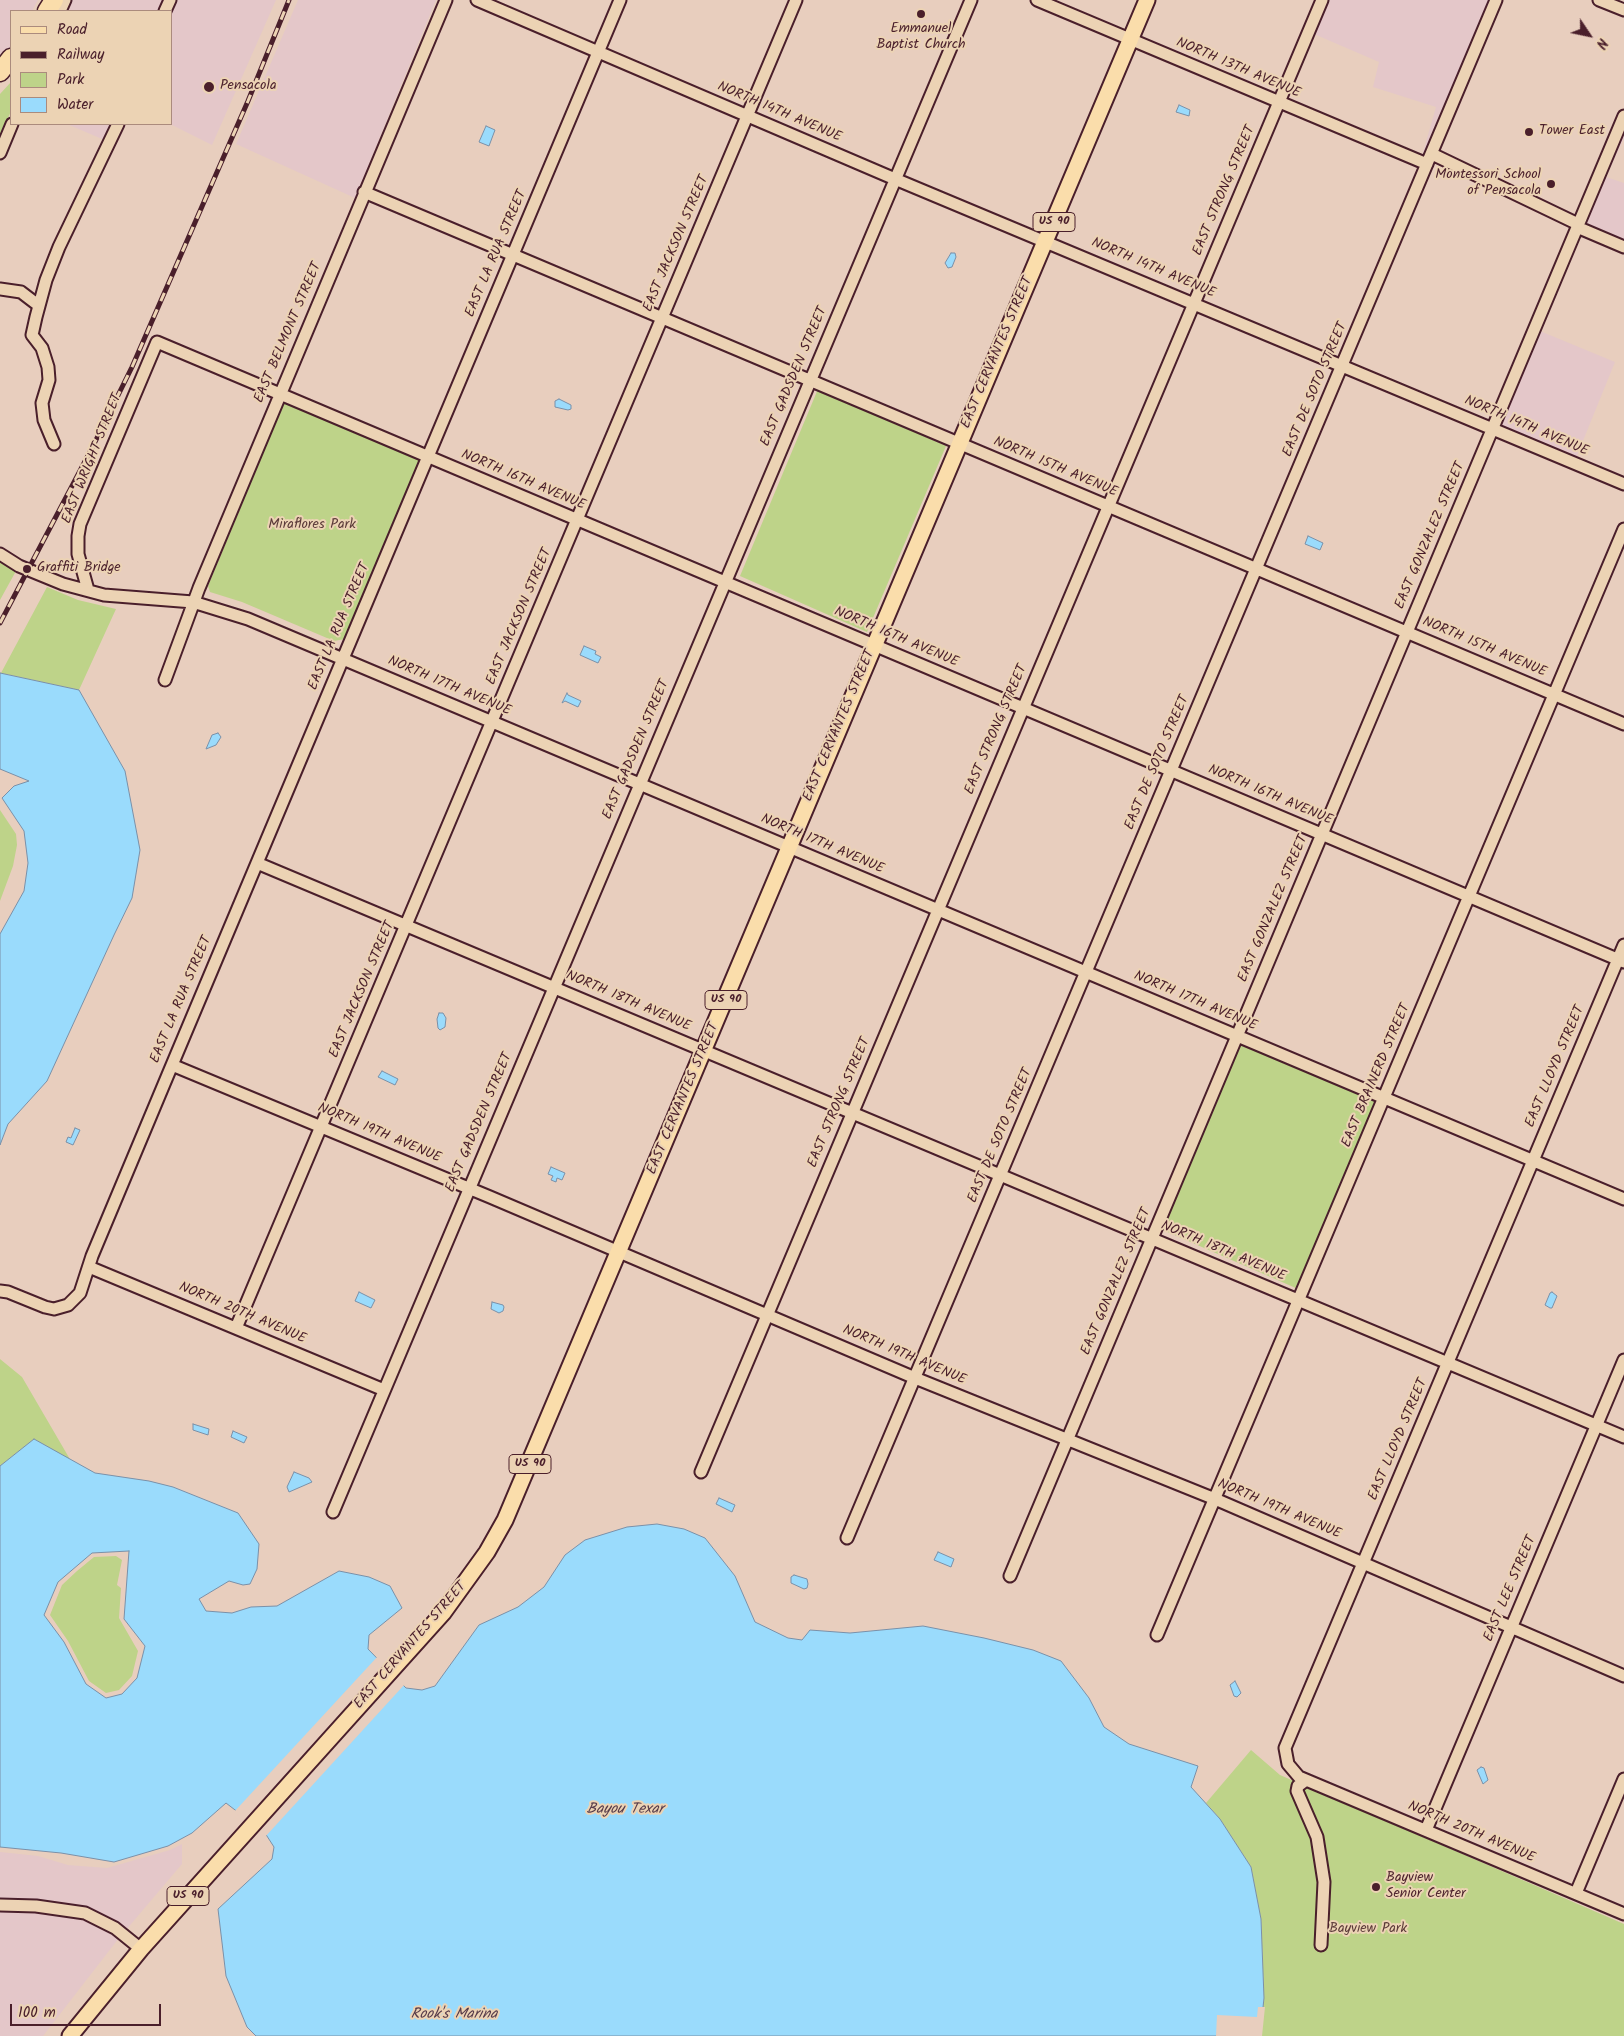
<!DOCTYPE html>
<style>
body{margin:0}
#map{position:relative;width:1624px;height:2036px;overflow:hidden;background:#e8cebe;font-family:Kalam,sans-serif}
canvas{display:block}
.legend{position:absolute;left:10px;top:10px;width:162px;height:115px;box-sizing:border-box;background:#ecd3b4;border:1px solid #ab8b7d;margin:0;padding:6px 9px;list-style:none;font-size:15px;color:#4a1f2b}
.legend li{display:flex;align-items:center;gap:10px;height:25px}
.legend b{width:25px;border:1px solid #ab8b7d}
.north{position:absolute;left:1564px;top:10px;width:50px;height:50px;-webkit-text-stroke:4px #ecd3b4;paint-order:stroke;rotate:124deg;font-size:14px;font-weight:700;line-height:20px;text-align:center;color:#4a1f2b}
.north::after{content:'';display:block;margin:auto;width:18px;height:22px;background:#4a1f2b;clip-path:polygon(50% 0,100% 100%,50% 72%,0 100%)}
.scale{position:absolute;left:10px;top:2004px;width:151px;height:22px;box-sizing:border-box;border:2px solid #4a1f2b;border-top:0;padding-left:6px;font-size:15px;line-height:18px;white-space:nowrap;color:#4a1f2b;-webkit-text-stroke:4px #ecd3b4;paint-order:stroke}
</style>
<div id="map">
<canvas width="1624" height="2036"></canvas>
<ul class="legend">
<li><b style="height:6px;background:#faddab"></b>Road</li>
<li><b style="height:6px;background:#4a1f2b"></b>Railway</li>
<li><b style="height:14px;background:#bed389"></b>Park</li>
<li><b style="height:14px;background:#9adbfc"></b>Water</li>
</ul>
<div class="north">N</div>
<div class="scale">100 m</div>
</div>
<script>
const c = document.querySelector('canvas').getContext('2d');
c.lineJoin = 'round';
function paint(path, color) { c.fillStyle = color; c.fill(path, 'evenodd'); }
const shape = rows => new Path2D(rows.map(r => 'M' + r).join(''));
function stroke(path, color, width, dash) { c.strokeStyle = color; c.lineWidth = width; c.lineCap = dash ? 'butt' : 'round'; c.setLineDash(dash || []); c.stroke(path); }
function label(font, color, halo, rows, align = 'center') {
  c.font = font + ' Kalam,sans-serif'; c.lineWidth = 4; c.setLineDash([]); c.textBaseline = 'middle'; c.strokeStyle = halo; c.fillStyle = color; for (const [text, x, y, turn = 0] of rows) {
    c.save(); c.translate(x, y); c.rotate((+turn || 0) * Math.PI / 180); c.textAlign = isNaN(turn) ? turn : align; if (halo) c.strokeText(text, 0, 0); c.fillText(text, 0, 0); c.restore();
  }
}
paint(shape([
 [0,0,38,0,32,11,11,11,11,48,0,59],
 [71,0,276,0,212,145,170,124,171,11,67,11],
 [298,0,436,0,355,198,236,144],
 [1328,0,1490,0,1424,157,1422,156,1436,107,1373,87,1379,62,1314,34],
 [67,124,126,124,116,145],
 [1624,131,1624,138,1606,177,1624,183,1624,242,1584,225],
 [1540,331,1615,362,1576,458,1500,426],
 [182,1844,182,1864,126,1930,102,1915,86,1908,35,1900,0,1899,0,1852,38,1856,68,1865,107,1868,170,1850],
 [0,1910,36,1911,83,1918,119,1938,43,2036,0,2036]
]), '#e4c7c9');
paint(shape([
 [11,82,11,111,0,138,0,94],
 [818,389,946,446,867,632,740,576],
 [285,400,420,459,345,639,334,641,242,602,210,592,208,586],
 [0,562,16,571,0,600],
 [47,587,78,600,116,609,79,690,1,673],
 [0,810,16,834,17,845,13,866,0,901],
 [1240,1042,1377,1101,1298,1289,1163,1230],
 [0,1359,22,1377,71,1461,34,1439,0,1466],
 [116,1556,122,1560,117,1585,121,1588,119,1618,138,1651,132,1676,119,1690,106,1693,89,1681,68,1641,50,1615,62,1585,77,1571,94,1557],
 [1251,1750,1280,1775,1624,1924,1624,2036,1260,2036,1264,1998,1261,1919,1251,1867,1220,1819,1206,1803]
]), '#bed389');
const water = shape([
 [1179,105,1190,110,1189,116,1176,112,1179,105],
 [486,126,495,130,489,146,479,142,486,126],
 [951,253,955,253,956,257,952,267,948,268,945,263,951,253],
 [559,399,571,405,571,409,568,410,555,407,555,401,559,399],
 [1308,536,1323,543,1320,550,1305,544,1308,536],
 [584,646,596,651,595,654,601,657,598,663,580,655,584,646],
 [0,673,79,690,125,771,140,850,132,898,114,935,47,1081,8,1124,0,1145,0,934,24,891,28,863,24,831,2,798,14,786,29,781,0,769,0,673],
 [567,693,568,695,581,701,578,707,565,701,562,703,567,693],
 [218,733,221,737,216,745,206,749,212,735,218,733],
 [439,1013,443,1013,446,1018,445,1027,440,1030,438,1028,437,1019,439,1013],
 [382,1071,398,1079,395,1085,378,1077,382,1071],
 [75,1128,80,1130,73,1145,66,1142,68,1137,71,1138,75,1128],
 [551,1167,565,1173,562,1180,557,1178,556,1182,551,1180,553,1176,548,1174,551,1167],
 [359,1292,375,1300,371,1308,355,1301,359,1292],
 [1552,1292,1557,1296,1552,1308,1550,1308,1545,1305,1550,1293,1552,1292],
 [492,1302,503,1305,504,1307,503,1311,499,1313,491,1309,492,1302],
 [193,1424,209,1429,208,1435,193,1430,193,1424],
 [233,1431,247,1437,244,1443,231,1437,233,1431],
 [34,1439,95,1473,149,1481,173,1487,238,1513,259,1544,257,1569,250,1584,243,1585,229,1581,199,1599,206,1611,232,1613,251,1607,277,1606,339,1571,369,1577,390,1586,402,1608,369,1635,368,1649,406,1688,422,1690,435,1686,479,1625,518,1607,544,1587,565,1555,585,1540,627,1527,657,1524,684,1529,705,1538,735,1576,755,1622,788,1638,802,1640,810,1630,850,1633,923,1626,984,1638,1033,1650,1061,1661,1089,1698,1104,1727,1129,1744,1198,1766,1191,1787,1220,1819,1251,1867,1261,1919,1264,1998,1260,2036,256,2036,247,2027,226,1976,218,1909,272,1859,274,1847,265,1833,226,1803,192,1833,168,1846,114,1862,61,1853,0,1847,0,1466,34,1439],
 [129,1551,124,1619,145,1646,137,1678,122,1694,106,1698,86,1684,64,1642,44,1615,58,1582,92,1553,129,1551],
 [294,1472,309,1478,312,1482,289,1492,287,1487,294,1472],
 [719,1498,735,1505,732,1512,716,1504,719,1498],
 [938,1552,954,1559,951,1567,934,1560,938,1552],
 [794,1575,807,1579,808,1584,807,1588,804,1589,791,1583,791,1577,794,1575],
 [1235,1681,1241,1693,1237,1697,1234,1696,1230,1685,1235,1681],
 [1481,1767,1484,1768,1488,1780,1483,1784,1477,1770,1481,1767]
]);
paint(water, '#9adbfc');
stroke(water, '#7a90a8', 1);
paint(shape([
 [378,1656,405,1684,265,1837,234,1812],
 [1258,2007,1265,2007,1262,2036,1216,2036,1217,2015,1257,2017]
]), '#e8cebe');
const minor = shape([
 [477,0,895,179,1624,484],
 [1037,0,1427,164],
 [1599,0,1624,10],
 [60,11,65,0],
 [165,11,170,0],
 [0,153,12,124],
 [1432,154,1578,224],
 [364,192,1624,724],
 [1577,227,1624,247],
 [0,289,21,292,38,305],
 [54,444,44,420,42,403,49,380,48,367,42,348,32,335,36,317,46,280,59,247,118,124],
 [0,554,19,566,63,584,104,595,193,602,248,619,1624,1199],
 [88,590,78,554,78,536,80,524,157,342,1624,962],
 [165,680,199,588,446,0],
 [257,863,1624,1437],
 [1624,945,1285,1748,1288,1764,1299,1777,1624,1914],
 [172,1065,490,1197,915,1378,1215,1499,1624,1676],
 [89,1267,384,1390],
 [0,1291,8,1292,45,1307,54,1309,68,1305,80,1293,92,1256,172,1065,620,0],
 [236,1328,796,0],
 [701,1472,1322,0],
 [333,1512,971,0],
 [847,1538,1496,0],
 [1010,1576,1624,116],
 [1157,1635,1624,529],
 [1306,1780,1298,1786,1297,1791,1317,1837,1324,1882,1321,1945],
 [1426,1830,1624,1360],
 [1576,1893,1624,1779],
 [0,1905,36,1906,85,1913,115,1928,141,1949]
]);
const major = shape([
 [70,2036,141,1949,443,1613,487,1552,505,1520,1147,0]
]);
const highway = shape([
 [47,11,54,0],
 [0,72,11,58]
]);
stroke(minor, '#4a1f2b', 15);
stroke(major, '#4a1f2b', 19);
stroke(highway, '#4a1f2b', 21);
stroke(minor, '#ecd3b4', 11);
stroke(major, '#faddab', 15);
stroke(highway, '#faddab', 18);
const rail = shape([
 [0,623,92,448,132,367,248,101,289,0]
]);
stroke(rail, '#4a1f2b', 5);
stroke(rail, '#ecd3b4', 3, [9]);
for (const [x, y, r, color] of [
 [921,14,5,"#4a1f2b"],
 [209,87,6,"#4a1f2b"],
 [1529,132,5,"#4a1f2b"],
 [1551,184,5,"#4a1f2b"],
 [27,569,5,"#4a1f2b"],
 [1376,1887,5,"#4a1f2b"]
]) { const dot = new Path2D(); dot.arc(x, y, r, 0, 2 * Math.PI); c.fillStyle = color; c.fill(dot); stroke(dot, '#ecd3b4', 2); }
for (const [x, y, w] of [
 [1054,222,42],
 [726,1000,42],
 [530,1464,42],
 [188,1896,42]
]) { const box = new Path2D(); box.roundRect(x - w / 2, y - 9.5, w, 19, 4); c.fillStyle = '#ecd3b4'; c.fill(box); stroke(box, '#4a1f2b', 1); }
label('bold 12px', '#4a1f2b', null, [
 ["US 90",1054,222],
 ["US 90",726,1000],
 ["US 90",530,1464],
 ["US 90",188,1896]
]);
label('14px', '#4a1f2b', '#ecd3b4', [
 ["Emmanuel",921,30,"center"],
 ["Baptist Church",921,46,"center"],
 ["Pensacola",220,87],
 ["Tower East",1539,132],
 ["Montessori School",1541,176,"right"],
 ["of Pensacola",1541,192,"right"],
 ["Graffiti Bridge",37,569],
 ["Bayview",1386,1879],
 ["Senior Center",1386,1895]
], 'left');
label('14px', '#4a1f2b', '#ecd3b4', [
 ["NORTH 13TH AVENUE",1238,69,23],
 ["NORTH 14TH AVENUE",779,113,23],
 ["EAST STRONG STREET",1225,191,-67],
 ["EAST JACKSON STREET",677,244,-67],
 ["EAST LA RUA STREET",497,254,-67],
 ["NORTH 14TH AVENUE",1153,269,23],
 ["EAST BELMONT STREET",289,333,-67],
 ["EAST CERVANTES STREET",998,353,-67],
 ["EAST GADSDEN STREET",795,377,-67],
 ["EAST DE SOTO STREET",1316,390,-67],
 ["NORTH 14TH AVENUE",1526,427,23],
 ["EAST WRIGHT STREET",93,459,-68],
 ["NORTH 15TH AVENUE",1055,468,23],
 ["NORTH 16TH AVENUE",523,481,23],
 ["EAST GONZALEZ STREET",1431,536,-67],
 ["EAST JACKSON STREET",520,617,-67],
 ["EAST LA RUA STREET",340,627,-67],
 ["NORTH 16TH AVENUE",896,638,23],
 ["NORTH 15TH AVENUE",1484,648,23],
 ["NORTH 17TH AVENUE",449,687,23],
 ["EAST CERVANTES STREET",840,726,-67],
 ["EAST STRONG STREET",997,730,-67],
 ["EAST GADSDEN STREET",637,750,-67],
 ["EAST DE SOTO STREET",1158,763,-67],
 ["NORTH 16TH AVENUE",1270,796,23],
 ["NORTH 17TH AVENUE",822,845,23],
 ["EAST GONZALEZ STREET",1274,909,-67],
 ["EAST JACKSON STREET",363,990,-67],
 ["EAST LA RUA STREET",182,1000,-67],
 ["NORTH 18TH AVENUE",628,1002,23],
 ["NORTH 17TH AVENUE",1195,1002,23],
 ["EAST LLOYD STREET",1556,1067,-67],
 ["EAST BRAINERD STREET",1377,1076,-67],
 ["EAST CERVANTES STREET",684,1099,-67],
 ["EAST STRONG STREET",840,1103,-67],
 ["EAST GADSDEN STREET",480,1123,-67],
 ["NORTH 19TH AVENUE",379,1134,23],
 ["EAST DE SOTO STREET",1001,1136,-67],
 ["NORTH 18TH AVENUE",1223,1252,23],
 ["EAST GONZALEZ STREET",1117,1282,-67],
 ["NORTH 20TH AVENUE",242,1314,23],
 ["NORTH 19TH AVENUE",904,1356,23],
 ["EAST LLOYD STREET",1399,1440,-67],
 ["NORTH 19TH AVENUE",1279,1510,23],
 ["EAST LEE STREET",1511,1589,-67],
 ["EAST CERVANTES STREET",411,1646,-49],
 ["NORTH 20TH AVENUE",1471,1833,23]
]);
label('14px', '#5b3a39', '#ecd3b4', [
 ["Miraflores Park",312,526],
 ["Bayview Park",1368,1930]
]);
label('italic 15px', '#563b4a', '#ecd3b4', [
 ["Bayou Texar",625,1810],
 ["Rook's Marina",454,2015]
]);
</script>
